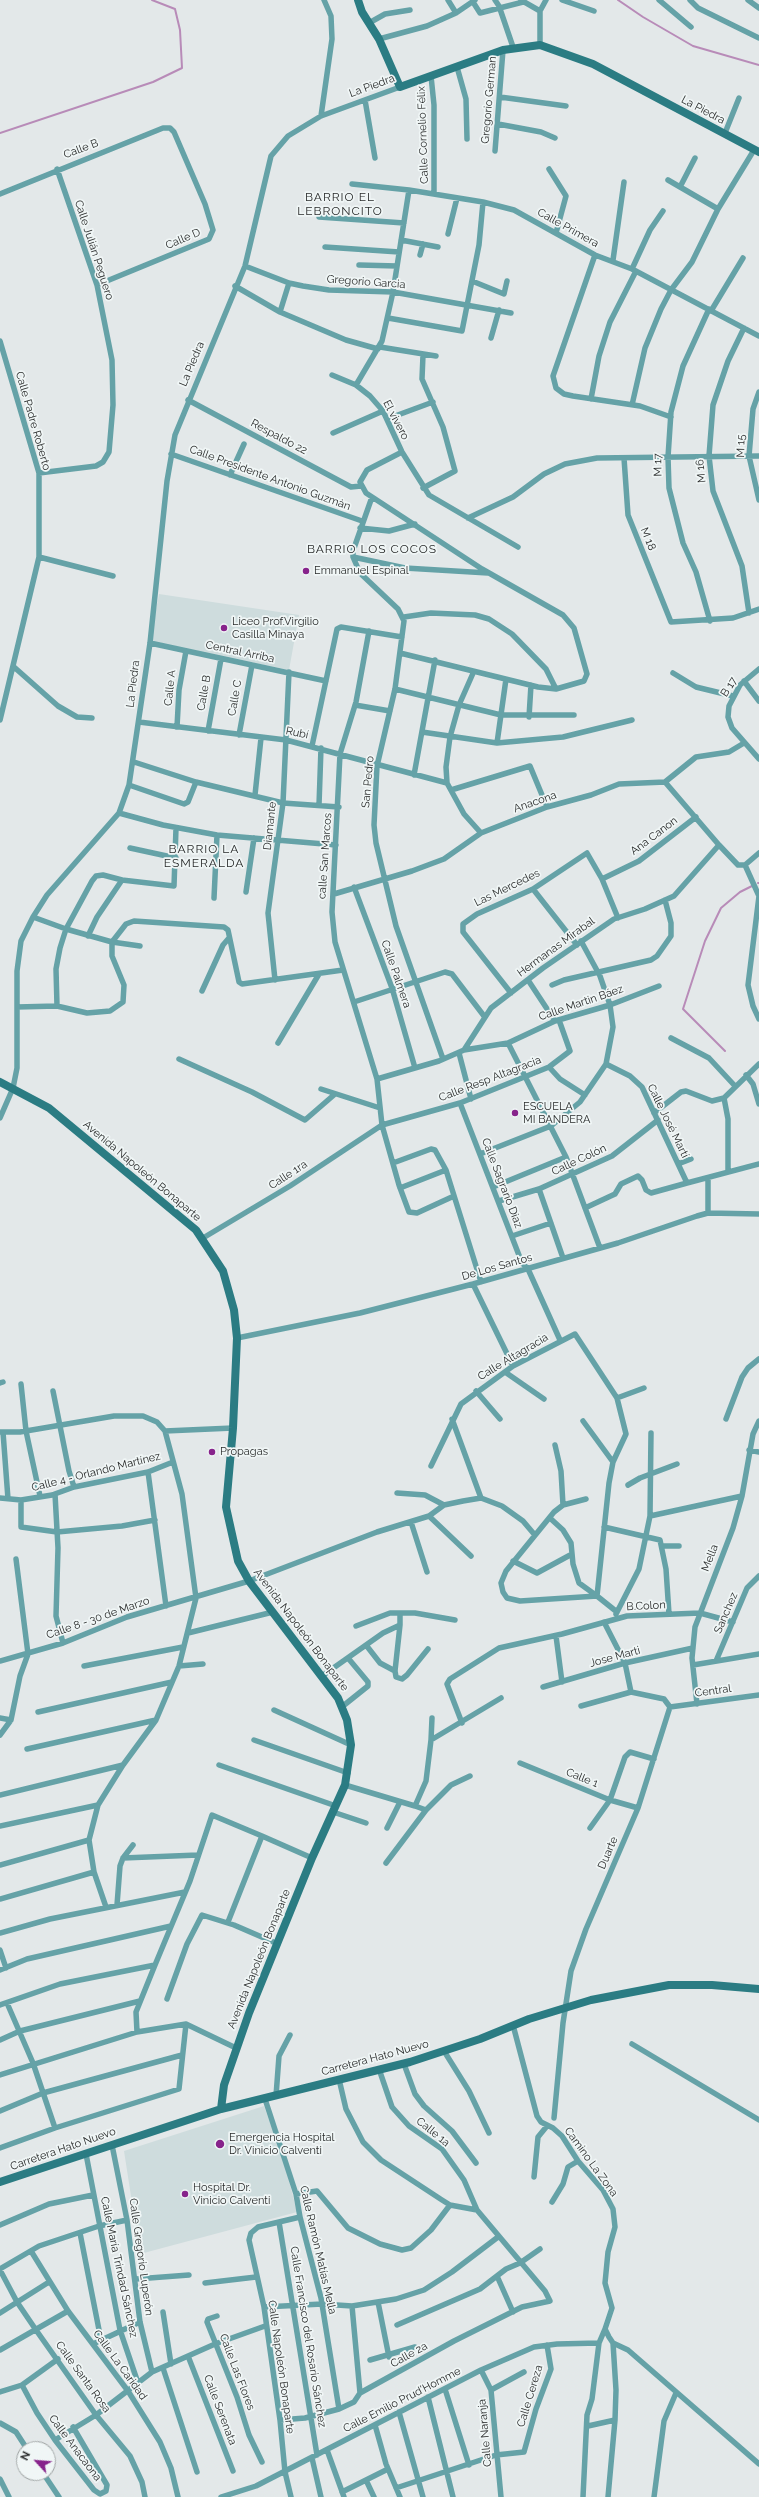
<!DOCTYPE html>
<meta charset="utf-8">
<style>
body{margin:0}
#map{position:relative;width:759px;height:2497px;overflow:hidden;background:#e3e8e9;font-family:Raleway,sans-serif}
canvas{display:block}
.north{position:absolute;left:16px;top:2441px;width:40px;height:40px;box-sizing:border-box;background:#f0f6f6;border:1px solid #a0a5a5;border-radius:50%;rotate:296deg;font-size:11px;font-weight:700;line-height:16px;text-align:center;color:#292b2b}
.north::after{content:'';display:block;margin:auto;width:14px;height:18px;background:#87238b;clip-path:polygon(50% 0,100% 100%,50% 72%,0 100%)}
</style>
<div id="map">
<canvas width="759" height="2497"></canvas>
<div class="north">N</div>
</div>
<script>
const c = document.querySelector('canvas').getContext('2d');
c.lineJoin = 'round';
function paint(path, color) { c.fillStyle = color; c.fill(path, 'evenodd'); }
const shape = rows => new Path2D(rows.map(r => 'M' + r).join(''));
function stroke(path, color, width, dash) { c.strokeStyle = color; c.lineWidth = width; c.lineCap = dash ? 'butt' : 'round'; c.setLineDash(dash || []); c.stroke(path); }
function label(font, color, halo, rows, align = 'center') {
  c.font = font + ' Raleway,sans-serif'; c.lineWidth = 3.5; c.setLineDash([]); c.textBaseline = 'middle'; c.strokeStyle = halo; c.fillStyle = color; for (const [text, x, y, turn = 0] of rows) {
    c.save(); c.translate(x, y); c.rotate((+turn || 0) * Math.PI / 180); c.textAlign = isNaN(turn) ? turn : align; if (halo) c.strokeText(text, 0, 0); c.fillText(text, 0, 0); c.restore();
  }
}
paint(shape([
 [159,594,299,615,289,670,150,642],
 [264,2106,284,2161,297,2212,140,2254,124,2151]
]), '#cedcdd');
stroke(shape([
 [618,0,643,17,693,46,759,65],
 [0,133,153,82,182,68,180,30,175,9,152,0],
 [758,883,759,883],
 [725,1051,683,1009,705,941,721,908,740,892,754,885]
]), '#b88bb8', 2);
stroke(shape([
 [448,0,456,13],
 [495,0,499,6,513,47],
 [521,0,540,11],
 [562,0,594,11],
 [659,0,691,27],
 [690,0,698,8,759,38],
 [748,0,759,8],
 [473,2,480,13,523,2],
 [369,23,385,14,410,10],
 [379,39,427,26,456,13,475,0],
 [540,45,540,11,546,0],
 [457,67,466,99,467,139],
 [431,76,434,105,434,194],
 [500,97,566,106],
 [365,100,375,158],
 [321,116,332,39,331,16,324,0],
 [498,124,541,132,555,138],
 [725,133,739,98],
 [495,151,503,50],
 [549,169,566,196,556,233],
 [668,180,718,209],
 [352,184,409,190,483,202,514,210,595,255,632,269,759,336],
 [680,187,695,158],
 [409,190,393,292,382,341,356,385,370,396,383,411,402,452,429,495,518,547],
 [0,194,163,128,170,128,174,132,205,204,213,230,209,239,97,285],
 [319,217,404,223],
 [448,234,457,198],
 [401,240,438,247],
 [325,247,399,252],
 [420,255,423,244],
 [595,255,553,376,556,388,564,394,573,396,640,406,671,417],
 [613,260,624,182],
 [359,265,397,266],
 [245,266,289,283,303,286,329,290,393,292,511,313],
 [632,269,650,230,663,211],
 [472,281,504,294,507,281],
 [235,286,280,312,346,340,378,349],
 [709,309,683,366,671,412,668,457,669,488,683,543,696,572,710,621],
 [711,311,743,258],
 [280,312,289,283],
 [388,318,462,331,479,245,483,202],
 [744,328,728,361,713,405,709,456,713,491,742,566,749,613],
 [491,338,499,310],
 [0,341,39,473,39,557,0,720],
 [380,347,436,356],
 [332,375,356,385],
 [759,392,753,409,749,456,759,500],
 [591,399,599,356,610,322,636,271],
 [188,400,351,487,361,486],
 [632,405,645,348,661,309,671,290,692,262,718,209,754,150],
 [387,419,433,402],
 [333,433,383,411],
 [171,454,362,521],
 [624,458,628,515,671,622,733,618,759,609],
 [39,473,96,466,103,462,109,452,113,405,112,360,97,285,57,169],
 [230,475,244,444],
 [423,488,455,471,443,427,422,379,423,355],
 [372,497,353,551,353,557,360,573,398,609,404,621,395,689,377,766,374,825,376,843,396,926,443,1059],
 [468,518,513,497,544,474,565,464,597,458,759,456],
 [360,528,389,531,415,524],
 [39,557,113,576],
 [353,557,405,568,488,573],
 [404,617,431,613,475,615,489,619,512,634,546,669,556,689],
 [369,631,356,702,340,754,332,912,335,942,377,1079,382,1125,399,1185,409,1212,417,1213,454,1196],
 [150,643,326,681],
 [400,653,538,687,556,689,584,681,587,674,574,628,563,615,482,569,366,493,360,482,367,470,402,452],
 [14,667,58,706,77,717,92,718],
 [759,669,740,685,729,706,728,717,732,728,759,759],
 [474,671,459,705,450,737,446,767,447,783,464,814,481,833],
 [673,673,696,687,733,696],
 [744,681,759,701],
 [395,689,501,715,574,715],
 [355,705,390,711],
 [529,717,531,685],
 [139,722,286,740,447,783],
 [177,727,179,690,186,651],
 [208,731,221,659],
 [422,732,497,743,563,737,632,720],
 [239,735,252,665],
 [497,743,506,679],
 [312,746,337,629,341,627,402,637],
 [134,762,196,782,283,803,339,807],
 [414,775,435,660],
 [665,782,719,845],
 [129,785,184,804,188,802,196,782],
 [451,790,530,766,547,807],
 [255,795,261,738],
 [319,805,321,748],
 [119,813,163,825,217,835,336,845],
 [130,848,176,858],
 [745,865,759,896,748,985,753,1006,759,1019],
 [745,865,759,853],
 [602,879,639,861,696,817],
 [354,887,392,988,415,1068],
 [533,889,577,945],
 [246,892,254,838],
 [334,894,412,871,444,859,481,833,547,807,591,795,619,784,665,782,696,757,729,752,744,743],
 [214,898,217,835],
 [33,917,66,929,112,942,126,924,134,921,224,927,228,930,239,982,242,984,343,970],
 [88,936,97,917,122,880],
 [275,980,268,913,283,803,289,672],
 [528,980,555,1021],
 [552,985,564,980,651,960,657,956,671,936,671,923,665,900],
 [202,991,223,945,229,938],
 [511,993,463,932,463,924,477,914,533,889,587,853,602,879,618,918],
 [354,1002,445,972,452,974,484,1016],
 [57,1006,56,969,60,948,66,929,92,881,96,876,103,875,122,880,174,886,176,828],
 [17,1007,57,1006,87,1013,110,1011,123,1002,124,985,112,956,112,942,140,946],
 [671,1038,709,1058,735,1086],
 [278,1043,319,974],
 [508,1043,566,1157,600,1248],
 [464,1050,508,1043,555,1021,610,1005,659,986],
 [459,1053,471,1099],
 [179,1059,252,1092,305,1120,335,1094],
 [606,1064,630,1076,642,1087,687,1183,759,1164],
 [549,1067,560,1079,585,1095],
 [746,1075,753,1084,759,1104],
 [377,1079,439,1061,464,1050,491,1008,543,968,614,919,645,909,674,896,719,845,738,865,745,865],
 [321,1089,380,1108],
 [724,1098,728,1119,728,1172],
 [460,1103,522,1263,528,1269,560,1340],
 [654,1113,681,1092,686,1091,712,1101,724,1098,759,1064],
 [0,1118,13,1088,17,1068,17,971,21,941,33,917,47,895,119,813,129,785,150,643,167,481,175,435,245,266,271,156,288,136,321,116,400,87],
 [480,1154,551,1126,580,1102,606,1064,613,1027,610,1005,600,976,581,941],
 [393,1163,431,1149,435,1150,446,1170,481,1282],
 [678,1164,691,1159],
 [708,1179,708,1213],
 [493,1187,566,1157],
 [400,1188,446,1170],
 [539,1189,563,1258],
 [499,1201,539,1189,612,1156,658,1120],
 [585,1208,615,1194,621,1184,638,1176,642,1180,646,1190,651,1193,687,1183],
 [512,1236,551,1223],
 [203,1238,290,1186,382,1125,460,1103,549,1067,570,1051,559,1020],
 [473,1284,513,1366],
 [237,1338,360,1313,473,1284,618,1243,697,1216,708,1213,759,1214],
 [505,1372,544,1399],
 [0,1383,3,1382],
 [21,1384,26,1431,40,1496],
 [53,1391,69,1471,74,1487],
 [476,1391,500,1419],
 [617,1398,644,1388],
 [452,1419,481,1498],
 [726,1419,742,1377,748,1368,759,1359],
 [583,1421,613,1462],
 [165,1431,233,1428],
 [0,1432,20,1432,114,1416,143,1416,157,1422,165,1431,182,1494,196,1598,179,1666,156,1720,123,1765,98,1805,89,1840,94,1872,106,1907],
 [3,1432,8,1499],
 [555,1445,561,1471,563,1505],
 [749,1450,759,1452],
 [431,1466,461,1404,513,1366,575,1334,617,1398,626,1434,613,1462,609,1483,597,1596,579,1583,573,1564,571,1543,563,1530,551,1519],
 [148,1472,166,1606],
 [628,1485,640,1478,677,1464],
 [397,1493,425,1495,444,1505],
 [55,1494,58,1548,56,1616,63,1643],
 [0,1498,21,1500,52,1495,74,1487,148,1472,173,1462],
 [586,1499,563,1505,554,1512,506,1571,501,1583,503,1592,507,1598,520,1601,597,1596,617,1612],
 [21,1500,21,1527,57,1532,122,1526,155,1520],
 [429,1516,471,1556],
 [650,1516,742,1496],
 [411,1522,427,1572],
 [604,1527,660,1540,666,1569,669,1614],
 [663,1546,679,1546],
 [513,1561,537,1573,572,1554],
 [616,1614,639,1569,650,1516,651,1433],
 [604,1622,625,1663,631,1692],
 [400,1625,395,1671,396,1677,402,1679,407,1675,428,1649],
 [356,1626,390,1613,415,1613,455,1620],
 [188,1633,273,1612],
 [556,1636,562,1682],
 [366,1645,380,1663,395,1671],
 [0,1661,63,1643,127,1617,249,1581,377,1532,429,1516,444,1505,463,1501,481,1498,502,1506,523,1521,534,1534],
 [716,1661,747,1588,759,1576],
 [693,1665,759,1654],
 [84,1666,183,1647],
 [179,1666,203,1664],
 [322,1676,383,1633,400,1625,400,1613],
 [543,1687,625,1663,693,1648],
 [697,1704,692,1658,695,1627,733,1528,742,1496,753,1434,759,1421],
 [343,1706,368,1686,368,1682,348,1658],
 [581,1706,631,1692,664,1699,670,1707],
 [670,1707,759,1695],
 [274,1710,351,1745],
 [38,1712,172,1682],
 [0,1718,11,1720],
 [462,1723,447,1684,450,1679,499,1648,562,1634,627,1616,700,1613,733,1622],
 [0,1735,11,1720,20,1676,28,1654,16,1559],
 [254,1740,348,1773],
 [431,1740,432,1718],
 [27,1749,156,1720],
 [520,1763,610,1800,638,1808],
 [219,1765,336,1806],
 [345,1785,415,1806,426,1781,431,1740,501,1698],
 [0,1795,123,1765],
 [415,1806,426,1810,451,1785,470,1776],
 [333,1812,366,1823],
 [0,1826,98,1805],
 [387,1828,400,1802],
 [590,1828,610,1800,625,1757,630,1752,654,1759],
 [123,1858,198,1855],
 [386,1863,426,1810],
 [0,1865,89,1840],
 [0,1899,94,1872],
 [117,1905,120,1866,123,1858,133,1845],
 [228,1922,262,1836,312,1858],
 [0,1933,50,1919,185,1892],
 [0,1950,6,1968],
 [0,1970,27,1959,171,1926],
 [167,1999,187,1944,202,1915,234,1925,278,1944],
 [7,2003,33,2063,55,2128],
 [0,2005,60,1984,155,1965,190,1881,212,1815,262,1836],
 [513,2025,537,2116,541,2122,553,2128,562,2136,578,2161,603,2190,613,2209,615,2227,608,2252,605,2283,612,2308,605,2329,609,2337,613,2343,628,2350,759,2464],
 [137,2032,136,2012,155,1965],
 [0,2040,20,2031,140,2001],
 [632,2044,759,2120],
 [444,2051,469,2091,489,2133],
 [404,2064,415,2094,424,2106,452,2131,476,2163],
 [379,2069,392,2107,409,2126,442,2149,464,2180,477,2210],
 [0,2075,137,2032,186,2024],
 [276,2096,279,2056,290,2035],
 [265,2099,296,2194,300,2217,321,2298,339,2409],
 [0,2111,43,2093,182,2055],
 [554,2118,563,2023,571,1971,586,1929,638,1808,670,1707],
 [112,2145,127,2220,140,2322,152,2372],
 [0,2148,55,2128,179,2089,186,2024,236,2048],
 [86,2154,120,2330,138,2383],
 [534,2177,538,2137,547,2126],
 [296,2194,317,2191,348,2228,380,2244,402,2250,411,2248,431,2230,450,2205],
 [552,2202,563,2184,568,2167,578,2161],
 [279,2222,317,2455],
 [0,2225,49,2204,93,2195],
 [80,2233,101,2340],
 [31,2251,68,2311,128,2391,160,2442,171,2468,178,2497],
 [0,2269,39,2246,99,2226,127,2220],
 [0,2270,17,2302,36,2330,96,2415,130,2456,142,2482,145,2497],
 [497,2276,513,2312],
 [136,2279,189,2275],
 [205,2283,256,2277],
 [378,2302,389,2357],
 [352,2306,360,2393],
 [264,2307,322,2304,352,2306,396,2299,424,2290,452,2272,498,2237],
 [163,2312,171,2364],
 [0,2313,49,2282],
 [217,2316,208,2319,207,2322,237,2397,249,2435,262,2462],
 [397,2325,480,2289,506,2269,520,2263,540,2249],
 [93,2344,140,2322],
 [0,2350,68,2311],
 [188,2356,233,2471],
 [370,2360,415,2347],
 [163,2368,197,2472],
 [481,2370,491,2390,501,2497],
 [22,2385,37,2413,55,2440,94,2490,100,2494,106,2491,107,2485,73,2427],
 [445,2389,469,2465],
 [491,2390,524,2372],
 [0,2392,22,2385,58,2359],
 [428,2397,453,2497],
 [399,2412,423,2497],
 [280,2420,305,2418,339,2409,354,2402,360,2393,454,2341,522,2307,550,2301,545,2291,477,2210,450,2205,442,2200,381,2160,363,2142,346,2109,339,2079],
 [0,2423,16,2432,27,2449],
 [375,2425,386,2464,400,2497],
 [588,2426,615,2420],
 [55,2440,96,2415,152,2372,215,2344,265,2326],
 [327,2450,344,2497],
 [312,2458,321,2497],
 [43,2473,59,2497],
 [0,2479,9,2497],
 [366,2480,374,2497],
 [396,2488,496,2455,524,2452,536,2409,551,2369,547,2345],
 [342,2492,388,2469],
 [221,2497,256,2486,481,2370,534,2347,557,2344,599,2343],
 [291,2497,285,2472,280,2420,264,2307,249,2240,251,2233,258,2227,300,2217],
 [583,2497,587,2415,592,2399,599,2343,605,2329],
 [608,2497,615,2420,616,2390,613,2343],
 [654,2497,664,2421,676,2393]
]), '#65a2a7', 5.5);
stroke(shape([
 [358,0,362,12,379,39,400,87,503,50,540,45,593,64,759,152],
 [0,1082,49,1108,196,1230,223,1271,234,1310,237,1338,233,1428,226,1507,238,1561,249,1581,338,1698,347,1720,351,1745,345,1785,312,1858,249,2013,224,2085,221,2109],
 [0,2182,221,2109,410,2062,480,2039,529,2019,591,2000,669,1985,712,1985,759,1989]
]), '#2b7c83', 8);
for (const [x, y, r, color] of [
 [306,571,4,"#87238b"],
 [224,628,4,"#87238b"],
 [515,1113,4,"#87238b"],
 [212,1452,4,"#87238b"],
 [220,2144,5,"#87238b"],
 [185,2194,4,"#87238b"]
]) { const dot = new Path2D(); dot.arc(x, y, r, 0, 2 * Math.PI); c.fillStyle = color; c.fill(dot); stroke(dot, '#f0f6f6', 1.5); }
label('11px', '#292b2b', '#f0f6f6', [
 ["La Piedra",372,86,-20],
 ["Gregorio German",489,100,-85],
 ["La Piedra",703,110,28],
 ["Calle Cornelio Félix",423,135,-92],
 ["Calle B",81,149,-21],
 ["Calle Primera",568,228,29],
 ["Calle D",183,239,-23],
 ["Calle Julián Peguero",94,250,72],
 ["Gregorio Garcia",366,282,4],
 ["La Piedra",192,364,-67],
 ["El vivero",396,420,62],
 ["Calle Padre Roberto",33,421,74],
 ["Respaldo 22",279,437,28],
 ["M 15",741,446,-88],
 ["M 17",658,465,-91],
 ["M 16",701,471,-96],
 ["Calle Presidente Antonio Guzmàn",270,478,20],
 ["M 18",648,539,68],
 ["Central Arriba",240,652,12],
 ["La Piedra",133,684,-83],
 ["B 17",729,687,-58],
 ["Calle A",170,688,-84],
 ["Calle B",204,693,-80],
 ["Calle C",235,698,-80],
 ["Rubí",297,733,11],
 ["San Pedro",368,782,-85],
 ["Anacona",535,802,-19],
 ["Diamante",270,826,-84],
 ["Ana Canon",654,836,-37],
 ["calle San Marcos",325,856,-86],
 ["Las Mercedes",507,888,-26],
 ["Hermanas Mirabal",556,947,-36],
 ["Calle Palmera",396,974,71],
 ["Calle Martin Báez",581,1003,-19],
 ["Calle Resp Altagracia",490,1079,-21],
 ["Calle José Martí",668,1121,64],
 ["Calle Colón",579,1160,-25],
 ["Avenida Napoleón Bonaparte",142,1171,40],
 ["Calle 1ra",288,1175,-33],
 ["Calle Sagrario Diaz",502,1183,69],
 ["De Los Santos",497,1267,-16],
 ["Calle Altagracia",513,1357,-31],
 ["Calle 4 - Orlando Martínez",96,1472,-14],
 ["Mella",710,1558,-69],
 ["B.Colon",646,1606,-3],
 ["Sanchez",726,1613,-67],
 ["Calle 8 - 30 de Marzo",98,1618,-19],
 ["Avenida Napoleón Bonaparte",301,1630,53],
 ["Jose Marti",615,1657,-15],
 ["Central",713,1691,-8],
 ["Calle 1",582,1778,22],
 ["Duarte",608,1853,-67],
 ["Avenida Napoleón Bonaparte",259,1959,-68],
 ["Carretera Hato Nuevo",375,2058,-15],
 ["Calle 1a",433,2132,39],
 ["Carretera Hato Nuevo",63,2149,-19],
 ["Camino La Zona",591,2162,54],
 ["Calle Ramón Matías Mella",318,2250,77],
 ["Calle Gregorio Luperón",141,2257,82],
 ["Calle María Trindad Sánchez",119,2267,78],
 ["Calle Francisco del Rosario Sánchez",308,2337,81],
 ["Calle 2a",409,2355,-29],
 ["Calle La Caridad",120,2365,54],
 ["Calle Napoleón Bonaparte",281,2367,82],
 ["Calle Las Flores",237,2372,69],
 ["Calle Santa Rosa",83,2377,54],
 ["Calle Cereza",530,2396,-73],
 ["Calle Emilio Prud'Homme",402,2400,-27],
 ["Calle Serenata",220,2410,69],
 ["Calle Naranja",485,2433,-95],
 ["Calle Anacaona",75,2448,53]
]);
label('11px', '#292b2b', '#f0f6f6', [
 ["Emmanuel Espinal",314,571],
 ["Liceo Prof.Virgilio",232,622],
 ["Casilla Minaya",232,635],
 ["ESCUELA",523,1107],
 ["MI BANDERA",523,1120],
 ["Propagas",220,1452],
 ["Emergencia Hospital",229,2138],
 ["Dr. Vinicio Calventi",229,2151],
 ["Hospital Dr.",193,2188],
 ["Vinicio Calventi",193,2201]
], 'left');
c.letterSpacing = '1px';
label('12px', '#292b2b', '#f0f6f6', [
 ["BARRIO EL",340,197],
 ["LEBRONCITO",340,211],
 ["BARRIO LOS COCOS",372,549],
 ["BARRIO LA",204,849],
 ["ESMERALDA",204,863]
]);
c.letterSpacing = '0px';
</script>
